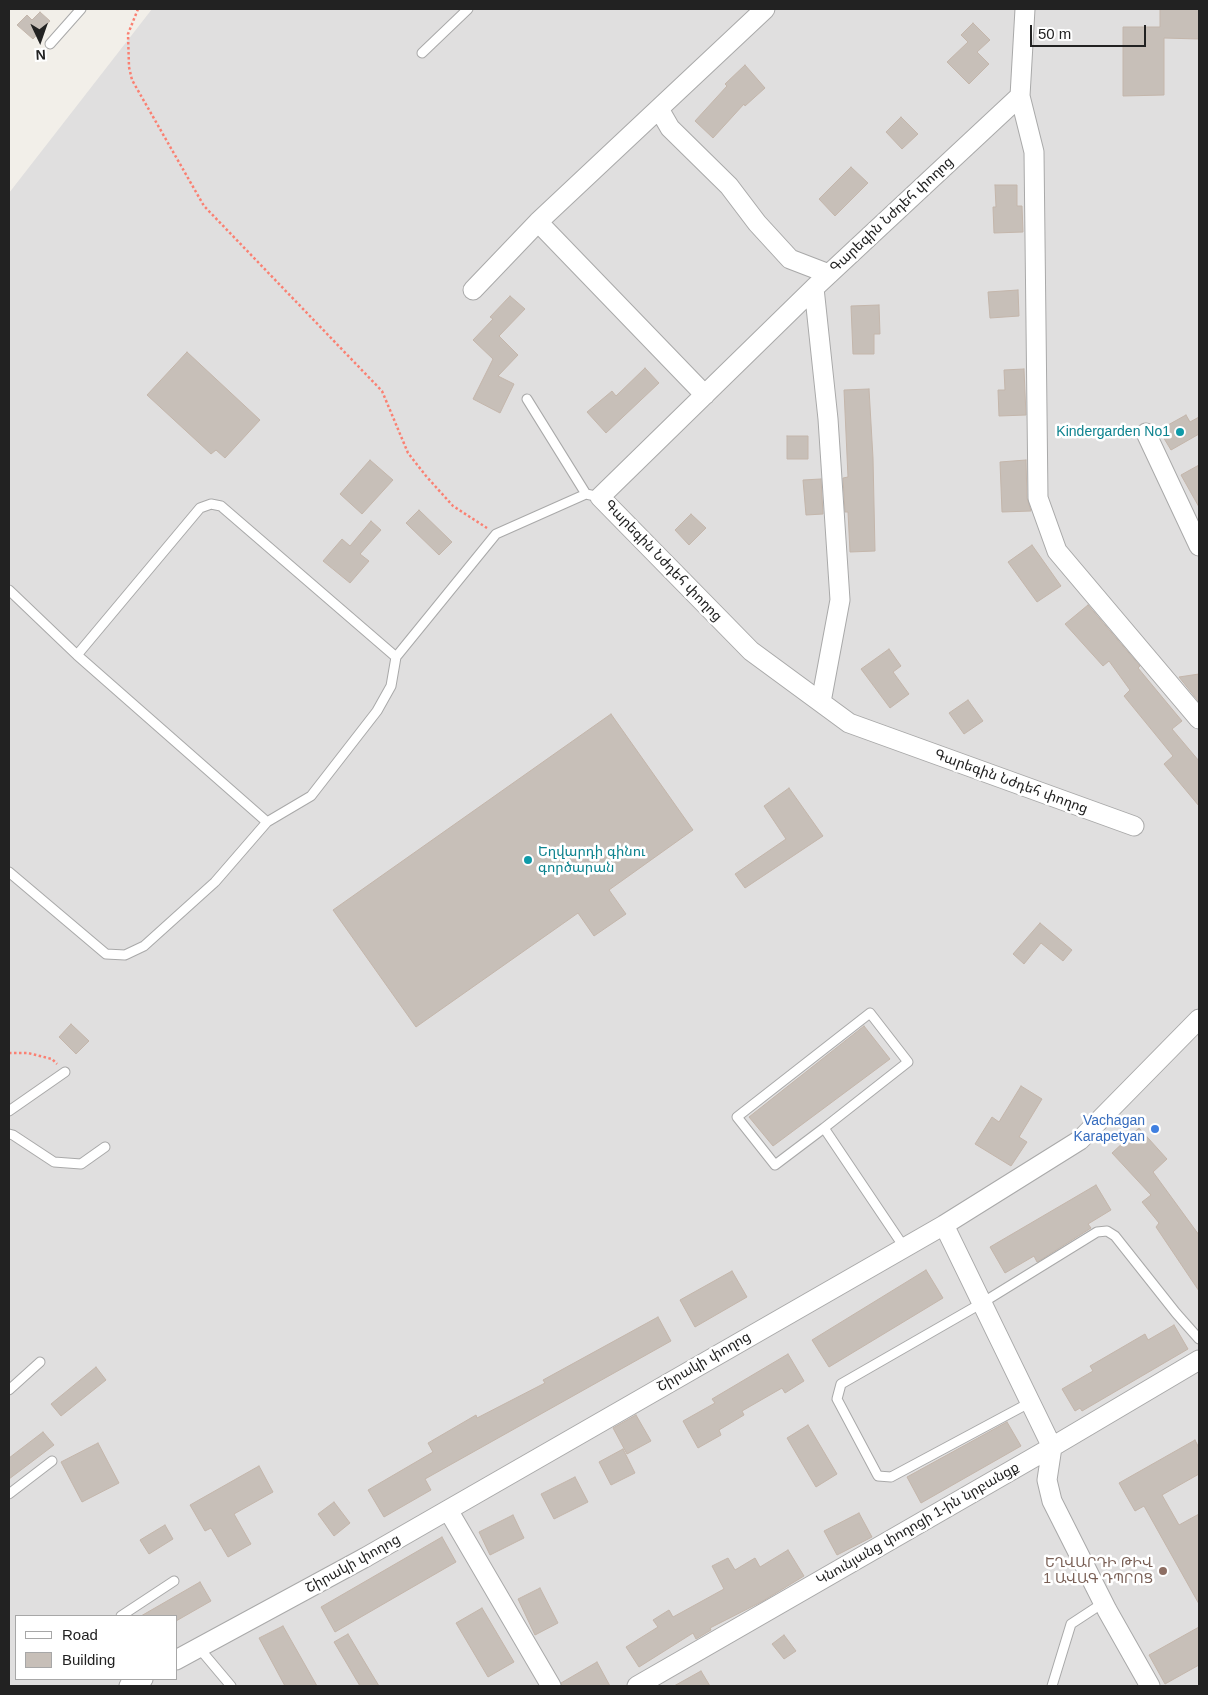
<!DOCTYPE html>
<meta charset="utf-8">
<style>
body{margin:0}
#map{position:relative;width:1208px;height:1695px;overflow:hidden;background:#f2efe9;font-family:Arial,sans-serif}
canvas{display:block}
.frame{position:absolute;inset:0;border:10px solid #222;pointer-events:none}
.legend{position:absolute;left:15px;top:1615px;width:162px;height:65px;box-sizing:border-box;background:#fff;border:1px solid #a7a7a7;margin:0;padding:6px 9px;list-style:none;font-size:15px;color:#222}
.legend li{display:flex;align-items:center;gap:10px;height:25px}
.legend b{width:25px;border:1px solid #a7a7a7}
.north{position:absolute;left:15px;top:15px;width:50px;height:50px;-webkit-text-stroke:4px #fff;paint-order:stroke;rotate:177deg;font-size:14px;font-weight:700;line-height:20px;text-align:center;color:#222}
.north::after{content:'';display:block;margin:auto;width:18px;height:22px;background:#222;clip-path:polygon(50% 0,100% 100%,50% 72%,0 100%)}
.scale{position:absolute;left:1030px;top:25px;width:116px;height:22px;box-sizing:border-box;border:2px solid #222;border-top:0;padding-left:6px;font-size:15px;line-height:18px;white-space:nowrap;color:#222;-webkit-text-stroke:4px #fff;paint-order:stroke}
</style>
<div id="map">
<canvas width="1208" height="1695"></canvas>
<div class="frame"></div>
<ul class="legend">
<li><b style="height:6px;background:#fff"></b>Road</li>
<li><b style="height:14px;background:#c7bfb8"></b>Building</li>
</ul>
<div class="north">N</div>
<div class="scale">50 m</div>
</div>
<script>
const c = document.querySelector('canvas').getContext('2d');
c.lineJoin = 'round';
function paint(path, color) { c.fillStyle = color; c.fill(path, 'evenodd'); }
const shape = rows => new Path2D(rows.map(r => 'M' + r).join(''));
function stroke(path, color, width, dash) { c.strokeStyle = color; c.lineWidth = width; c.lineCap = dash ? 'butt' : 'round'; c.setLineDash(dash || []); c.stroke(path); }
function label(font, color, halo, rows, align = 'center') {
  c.font = font + ' Arial,"Noto Sans Armenian",sans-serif'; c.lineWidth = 5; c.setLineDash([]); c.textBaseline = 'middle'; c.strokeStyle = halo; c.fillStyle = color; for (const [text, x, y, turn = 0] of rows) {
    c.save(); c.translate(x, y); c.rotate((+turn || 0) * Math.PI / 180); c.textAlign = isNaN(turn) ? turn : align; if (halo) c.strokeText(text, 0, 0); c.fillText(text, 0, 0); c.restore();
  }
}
paint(shape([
 [152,9,1199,9,1199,1686,9,1686,9,193],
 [16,1616,176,1616,176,1679,16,1679]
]), '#e0dfdf');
const building = shape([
 [1160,9,1199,9,1199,39,1164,38,1164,95,1123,96,1123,27,1160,27,1160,9],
 [40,12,50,21,33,39,17,25,27,15,32,20,40,12],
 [973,23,990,40,977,52,989,64,969,84,947,62,968,42,961,35,973,23],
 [745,65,765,88,745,106,744,104,713,138,695,121,727,86,725,84,745,65],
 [901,117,918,134,902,149,886,132,901,117],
 [851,167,868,183,835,216,819,199,851,167],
 [995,185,1017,185,1017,206,1022,206,1023,232,994,233,993,207,996,207,995,185],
 [1018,290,1019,316,990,318,988,292,1018,290],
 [510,296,525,309,499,336,518,355,498,376,514,384,500,413,473,399,493,359,473,340,493,319,490,317,510,296],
 [879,305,880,334,874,334,874,354,853,354,851,306,879,305],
 [187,352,260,420,225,458,216,450,211,454,147,395,187,352],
 [645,368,659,383,606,433,587,412,612,391,616,396,645,368],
 [1024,369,1026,415,999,416,998,390,1005,390,1004,370,1024,369],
 [869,389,873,458,875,551,850,552,848,512,845,512,843,478,848,477,844,390,869,389],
 [1186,415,1190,422,1199,417,1199,434,1171,450,1159,430,1186,415],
 [787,436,808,436,808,459,787,459,787,436],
 [370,460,393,480,362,514,340,494,370,460],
 [1026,460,1027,498,1031,511,1002,512,1000,462,1026,460],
 [1199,465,1199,507,1181,475,1199,465],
 [821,479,823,514,806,515,803,480,821,479],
 [419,510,452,542,439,555,406,523,419,510],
 [691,514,706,528,689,545,675,530,691,514],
 [371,521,381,530,360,554,369,561,350,583,323,561,342,539,350,546,371,521],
 [1032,545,1061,586,1037,602,1008,562,1032,545],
 [1088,605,1140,666,1138,668,1182,721,1172,729,1199,761,1199,806,1164,764,1173,756,1124,696,1130,690,1109,661,1103,666,1065,624,1088,605],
 [889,649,901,666,893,672,909,694,890,708,861,669,889,649],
 [1199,674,1199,702,1179,677,1199,674],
 [968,700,983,721,964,734,949,713,968,700],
 [611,714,693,830,609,890,626,914,594,936,578,913,416,1027,333,910,611,714],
 [789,788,823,836,745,888,735,874,786,839,764,806,789,788],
 [1040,923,1072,950,1063,961,1041,943,1024,964,1013,954,1040,923],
 [71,1024,89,1041,76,1054,59,1037,71,1024],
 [864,1026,890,1059,773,1146,749,1117,864,1026],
 [1021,1086,1042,1099,1019,1137,1027,1142,1011,1166,975,1144,992,1117,999,1122,1021,1086],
 [1139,1128,1167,1159,1153,1172,1199,1235,1199,1291,1156,1227,1159,1223,1142,1202,1151,1195,1112,1153,1139,1128],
 [1096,1185,1111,1210,1088,1224,1091,1228,1039,1261,1037,1262,1034,1256,1005,1273,990,1247,1096,1185],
 [926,1270,943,1298,829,1367,812,1340,926,1270],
 [732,1271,747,1297,695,1327,680,1300,732,1271],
 [658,1317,671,1341,425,1479,431,1490,384,1517,368,1490,433,1452,428,1443,476,1415,477,1418,545,1383,543,1380,658,1317],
 [1174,1325,1188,1349,1082,1411,1080,1408,1075,1411,1062,1389,1093,1371,1090,1366,1145,1334,1148,1340,1174,1325],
 [788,1354,804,1381,785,1393,782,1388,742,1411,744,1415,719,1430,721,1435,698,1448,683,1421,715,1403,712,1399,788,1354],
 [96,1367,106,1380,61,1416,51,1404,96,1367],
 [636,1415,651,1441,627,1454,613,1428,636,1415],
 [1007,1422,1021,1446,921,1503,907,1477,1007,1422],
 [808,1425,837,1474,816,1487,787,1438,808,1425],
 [43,1432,54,1445,9,1479,9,1458,43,1432],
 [1195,1440,1199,1448,1199,1474,1162,1495,1179,1525,1199,1514,1199,1604,1144,1506,1135,1511,1119,1483,1195,1440],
 [98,1443,119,1483,82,1502,61,1462,98,1443],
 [623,1449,635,1473,611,1485,599,1462,623,1449],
 [259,1466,273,1492,234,1514,251,1544,228,1557,211,1528,205,1531,190,1505,259,1466],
 [575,1477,588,1502,554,1519,541,1494,575,1477],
 [334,1502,350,1523,334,1536,318,1514,334,1502],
 [859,1513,872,1537,837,1555,824,1531,859,1513],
 [513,1515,524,1538,490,1555,479,1532,513,1515],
 [165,1525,173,1539,149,1554,140,1540,165,1525],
 [442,1537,456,1562,335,1632,321,1607,442,1537],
 [788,1550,804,1576,763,1601,710,1628,711,1630,696,1639,693,1633,639,1667,626,1647,658,1627,653,1620,669,1610,673,1617,724,1589,712,1566,728,1558,735,1570,755,1558,760,1567,788,1550],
 [200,1582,211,1601,176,1621,176,1616,141,1616,200,1582],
 [540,1588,558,1623,535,1635,518,1599,540,1588],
 [482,1608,514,1662,488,1677,456,1623,482,1608],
 [283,1626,317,1686,285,1686,259,1638,283,1626],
 [1199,1627,1199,1665,1165,1684,1149,1655,1199,1627],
 [348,1634,364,1661,379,1686,360,1686,350,1669,334,1642,348,1634],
 [784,1635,796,1651,784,1659,772,1644,784,1635],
 [597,1662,610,1686,562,1686,561,1683,597,1662],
 [701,1671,710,1686,674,1686,701,1671]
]);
paint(building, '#c7bfb8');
stroke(building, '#c4b6ab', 1);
const lane = shape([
 [50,44,81,9],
 [422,53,468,9],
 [527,399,586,494],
 [9,590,77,655,267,822],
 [77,655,200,508,211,504,221,506,396,657,496,534,586,494,600,497],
 [9,872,106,954,125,955,144,946,215,882,267,822,311,796,377,711,391,686,396,657],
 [9,1111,65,1072],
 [824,1128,908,1062,870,1013,737,1117,775,1165,824,1128,904,1247],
 [9,1134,13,1135,54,1162,81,1164,105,1147],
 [9,1390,40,1362],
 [1031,1402,891,1477,878,1476,837,1399,841,1384,982,1303,1097,1232,1107,1231,1115,1236,1176,1313,1199,1339],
 [9,1494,52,1461],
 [121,1616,174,1581],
 [199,1648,231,1686],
 [1052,1686,1071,1624,1103,1603]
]);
const street = shape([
 [1025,9,1020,96,1034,152,1038,498,1057,551,1199,719],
 [1020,96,814,288,600,497,751,651,849,723,1134,826],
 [659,109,670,128,729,186,757,223,790,259,829,274],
 [538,222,705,395],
 [814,288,828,419,840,600,821,702],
 [473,290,538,222,765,9],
 [1146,433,1199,546],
 [944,1225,1052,1447,1047,1480,1052,1501,1107,1610,1150,1686],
 [448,1510,551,1686],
 [176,1660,366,1557,944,1225,1080,1140,1199,1019],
 [129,1686,143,1679],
 [637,1686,1052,1447,1199,1360]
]);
stroke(lane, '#a9a9a9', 11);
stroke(street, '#a9a9a9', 21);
stroke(shape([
 [138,9,128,34,129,67,132,80,204,206,382,391,408,453,426,476,453,506,487,528],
 [9,1053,28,1053,52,1059,57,1064]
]), '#fa8072', 2.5, [2.5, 2.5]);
stroke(lane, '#fff', 9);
stroke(street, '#fff', 19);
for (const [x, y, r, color] of [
 [1180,432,5,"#0f9aa8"],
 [528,860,5,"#0f9aa8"],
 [1155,1129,5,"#3f7fe0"],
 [1163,1571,5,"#8d6e63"]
]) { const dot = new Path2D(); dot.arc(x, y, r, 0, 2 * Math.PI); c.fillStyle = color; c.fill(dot); stroke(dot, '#fff', 2); }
label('14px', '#222', '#fff', [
 ["Գարեգին Նժդեհ փողոց",892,215,-43],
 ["Գարեգին Նժդեհ փողոց",663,561,46],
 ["Գարեգին Նժդեհ փողոց",1011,782,20],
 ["Շիրակի փողոց",704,1362,-30],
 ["Կնունյանց փողոցի 1-ին նրբանցք",918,1524,-30],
 ["Շիրակի փողոց",353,1564,-29]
]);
label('14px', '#0d838f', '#fff', [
 ["Kindergarden No1",1170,432],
 ["Եղվարդի գինու",538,852,"left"],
 ["գործարան",538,868,"left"]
], 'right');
label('14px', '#366cbe', '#fff', [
 ["Vachagan",1145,1121],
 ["Karapetyan",1145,1137]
], 'right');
label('14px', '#785e54', '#fff', [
 ["ԵՂՎԱՐԴԻ ԹԻՎ",1153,1563],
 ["1 ԱՎԱԳ ԴՊՐՈՑ",1153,1579]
], 'right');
</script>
